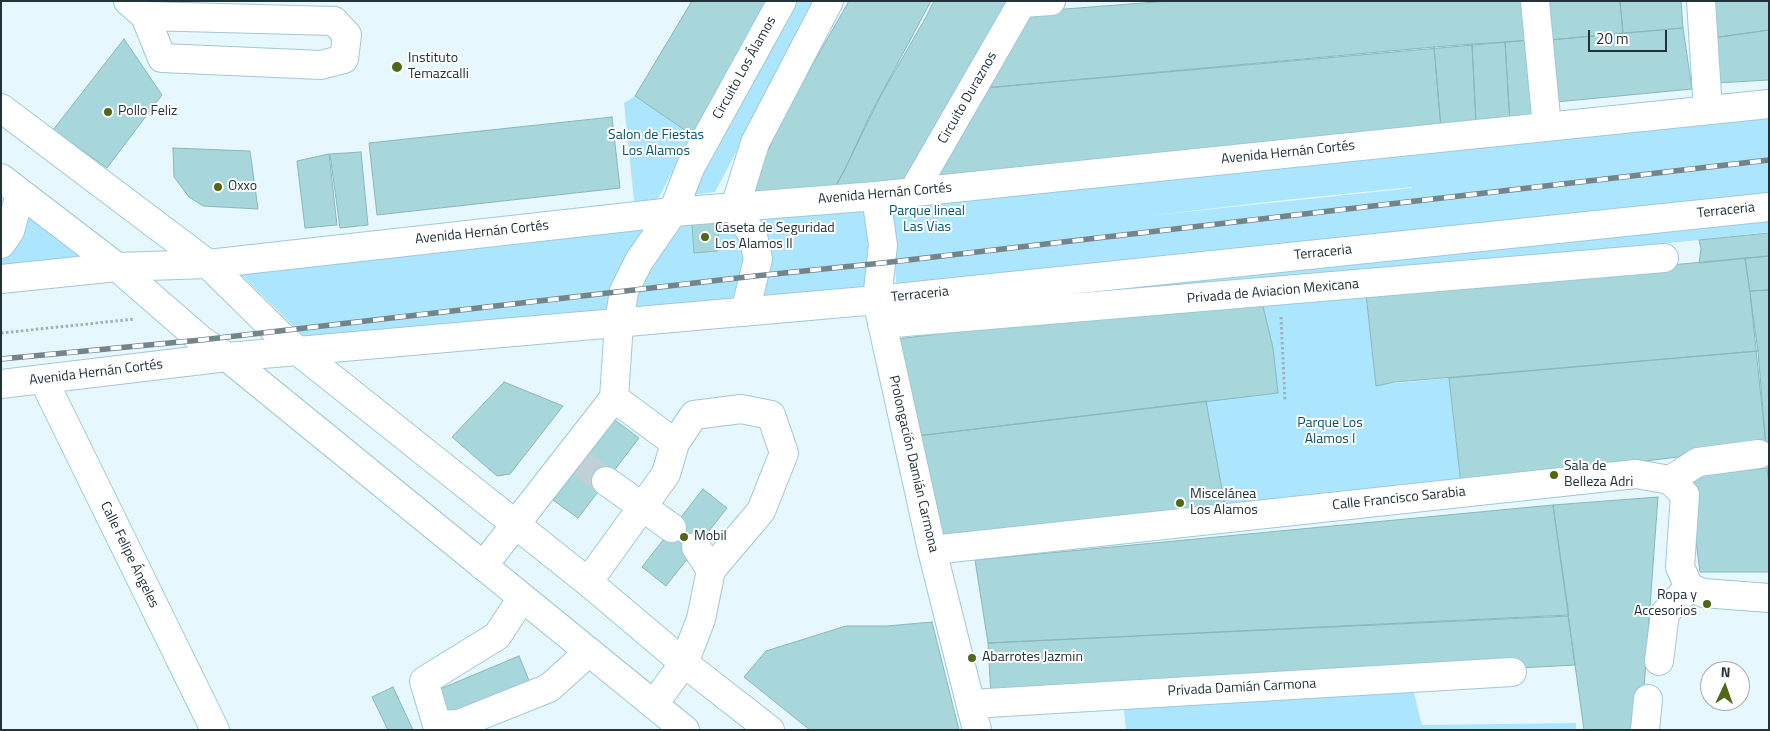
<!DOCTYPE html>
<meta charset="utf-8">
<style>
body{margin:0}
#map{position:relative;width:1770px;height:731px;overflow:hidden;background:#e7f7fe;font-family:"Titillium Web",sans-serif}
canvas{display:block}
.frame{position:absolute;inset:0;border:2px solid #213238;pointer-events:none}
.north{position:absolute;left:1700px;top:661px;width:50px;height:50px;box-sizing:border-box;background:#fff;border:1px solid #a6adaf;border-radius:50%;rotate:3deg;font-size:14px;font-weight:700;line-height:20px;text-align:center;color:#213238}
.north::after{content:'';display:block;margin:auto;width:18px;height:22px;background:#506717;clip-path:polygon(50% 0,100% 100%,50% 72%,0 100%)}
.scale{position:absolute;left:1588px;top:30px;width:79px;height:22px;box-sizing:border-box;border:2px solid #213238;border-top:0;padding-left:6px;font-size:15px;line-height:18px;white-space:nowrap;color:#213238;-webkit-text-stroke:4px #fff;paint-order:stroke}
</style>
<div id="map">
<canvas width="1770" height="731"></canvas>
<div class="frame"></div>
<div class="north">N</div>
<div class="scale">20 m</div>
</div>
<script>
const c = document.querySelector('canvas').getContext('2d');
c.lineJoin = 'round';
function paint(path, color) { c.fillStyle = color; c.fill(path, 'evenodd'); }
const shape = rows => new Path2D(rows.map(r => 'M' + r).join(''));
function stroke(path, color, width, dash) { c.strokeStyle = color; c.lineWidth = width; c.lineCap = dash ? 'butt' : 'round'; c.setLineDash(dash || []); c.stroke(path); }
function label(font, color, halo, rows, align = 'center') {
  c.font = font + ' "Titillium Web",sans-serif'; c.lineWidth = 4; c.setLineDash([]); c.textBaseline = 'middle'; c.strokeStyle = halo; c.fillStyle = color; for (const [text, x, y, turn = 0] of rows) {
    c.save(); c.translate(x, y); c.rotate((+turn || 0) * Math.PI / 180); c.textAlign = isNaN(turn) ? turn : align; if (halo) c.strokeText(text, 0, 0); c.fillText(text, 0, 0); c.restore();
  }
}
paint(shape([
 [786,1,817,1,715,192,679,197],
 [635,96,692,135,652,210,635,210,624,103],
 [1769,113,1769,232,1699,240,898,321,892,204],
 [1412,187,1412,188,1147,216,1285,200],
 [875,204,876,298,629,316,633,292,664,227,692,224,694,253,716,251,720,219],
 [29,212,83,254,81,260,1,267,1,262],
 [643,229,615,288,610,318,309,341,236,270],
 [1260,294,1366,294,1376,385,1449,378,1461,484,1225,506,1206,401,1278,393,1273,348],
 [1411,681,1422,725,1576,723,1576,730,1126,730,1123,701]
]), '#ace6fe');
const building = shape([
 [692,1,770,1,692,135,635,96,692,1],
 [849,1,931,1,870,115,845,169,833,191,740,200,772,143,773,134,849,1],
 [934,1,1011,1,906,183,833,191,845,169,880,97,926,17,934,1],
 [1169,1,1527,1,1530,40,985,88,1026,12,1169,1],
 [1546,1,1620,1,1623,33,1550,40,1546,1],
 [1620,1,1681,1,1683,28,1623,33,1620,1],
 [1709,1,1769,1,1769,30,1712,38,1709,1],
 [1683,28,1692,89,1556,102,1550,40,1683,28],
 [1769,30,1769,80,1716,83,1712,38,1769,30],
 [124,39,162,95,107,168,53,130,124,39],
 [1530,40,1541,118,1510,123,1505,42,1530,40],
 [1505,42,1510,123,1476,124,1472,44,1505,42],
 [1472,44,1476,124,1441,128,1434,47,1472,44],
 [1434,47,1441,128,932,180,985,88,1434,47],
 [612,117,620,188,377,215,369,143,612,117],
 [173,148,250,151,258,209,203,206,189,197,174,177,173,148],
 [361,152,368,225,340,228,330,154,361,152],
 [329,154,337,225,305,228,297,161,329,154],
 [720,219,717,251,694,253,692,224,720,219],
 [1769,233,1769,256,1699,263,1701,249,1699,240,1769,233],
 [1769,256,1769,290,1750,291,1745,258,1769,256],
 [1745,258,1758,351,1395,382,1376,386,1366,294,1745,258],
 [1769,290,1769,475,1750,291,1769,290],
 [1260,294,1273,348,1278,393,917,436,897,339,1260,294],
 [1758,351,1766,446,1461,484,1449,378,1758,351],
 [504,382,563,406,510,474,497,476,452,437,504,382],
 [1206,401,1225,506,931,539,917,436,1206,401],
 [615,420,639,438,578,518,553,500,615,420],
 [1767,468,1769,483,1769,572,1700,572,1687,474,1705,475,1767,468],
 [703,489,727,508,666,586,642,567,703,489],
 [1658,497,1641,730,1584,730,1553,505,1658,497],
 [1553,505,1569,616,988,643,975,560,1553,505],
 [1568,615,1575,665,991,696,988,643,1568,615],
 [932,622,959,730,810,730,744,677,766,651,846,626,887,626,932,622],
 [519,656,530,683,450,717,440,689,519,656],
 [393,687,413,730,388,730,372,697,393,687]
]);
paint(building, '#a7d6db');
stroke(building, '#88b7bc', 1);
stroke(shape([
 [581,464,606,481]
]), '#bfd0d6', 28, [28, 14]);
const minor = shape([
 [128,1,145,16,162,58,321,65,344,59,347,35,334,21,145,16],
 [1535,1,1547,127],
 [1701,1,1708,110],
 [1022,3,1051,1],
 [913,192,1023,1],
 [876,196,883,245,877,300,932,550,977,730],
 [208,264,673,212,876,196,1769,104],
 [745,312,758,259,753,236,735,207,755,143,829,1],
 [882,324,1664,258],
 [298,351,877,300,1769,207],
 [43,379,215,730],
 [614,398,619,323,624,291,639,261,673,212,690,168,782,1],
 [675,443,694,415,741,409,771,415,784,453,761,511,711,570],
 [1670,480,1698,462,1759,454],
 [606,481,672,528],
 [932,550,1636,474,1670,480,1685,495,1680,567,1689,587,1703,593,1769,598],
 [483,566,614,398,675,443,666,474,588,582],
 [522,598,497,636,424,681,437,725,459,724,549,688,589,652],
 [1659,661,1665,613,1689,587],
 [654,704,684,663,701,619,711,570,696,547],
 [971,704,1512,672],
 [1645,730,1648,699]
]);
const major = shape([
 [1,108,208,264,276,331,298,351,588,582,684,663,770,730],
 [1,178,117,267,201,340,227,357,685,730],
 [1,244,10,231,20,194],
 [1,279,117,267,208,264],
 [1,384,227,357,298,351]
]);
stroke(minor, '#9fc8d9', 30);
stroke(major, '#9fc8d9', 30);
stroke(shape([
 [1281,317,1285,402],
 [1,333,135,319]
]), '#a1b1b8', 3, [2.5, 2.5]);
stroke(minor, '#fff', 28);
stroke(major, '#fff', 28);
const rail = shape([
 [1,359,201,340,755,276,882,263,1769,160]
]);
stroke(rail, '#74848b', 5.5);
stroke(rail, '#fff', 4, [11]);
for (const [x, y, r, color] of [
 [397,67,6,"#506717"],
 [108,112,5,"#506717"],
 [218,187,5,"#506717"],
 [705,237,5,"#506717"],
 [1554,475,5,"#506717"],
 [1180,503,5,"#506717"],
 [684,537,5,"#506717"],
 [1707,604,5,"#506717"],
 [972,658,5,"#506717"]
]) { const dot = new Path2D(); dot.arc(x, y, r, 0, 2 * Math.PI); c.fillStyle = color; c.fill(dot); stroke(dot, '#fff', 2); }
label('14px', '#213238', '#fff', [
 ["Instituto",408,59],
 ["Temazcalli",408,75],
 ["Pollo Feliz",118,112],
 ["Oxxo",228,187],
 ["Caseta de Seguridad",715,229],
 ["Los Alamos II",715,245],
 ["Sala de",1564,467],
 ["Belleza Adri",1564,483],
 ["Miscelánea",1190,495],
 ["Los Alamos",1190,511],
 ["Mobil",694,537],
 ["Ropa y",1697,596,"right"],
 ["Accesorios",1697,612,"right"],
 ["Abarrotes Jazmin",982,658]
], 'left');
label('14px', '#213238', '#fff', [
 ["Circuito Los Álamos",745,68,-61],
 ["Circuito Duraznos",968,98,-60],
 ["Avenida Hernán Cortés",1288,153,-6],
 ["Avenida Hernán Cortés",885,194,-5],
 ["Terraceria",1726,211,-6],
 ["Avenida Hernán Cortés",482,233,-6],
 ["Terraceria",1323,253,-6],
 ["Privada de Aviacion Mexicana",1273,292,-5],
 ["Terraceria",920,295,-6],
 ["Avenida Hernán Cortés",96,373,-7],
 ["Prolongación Damián Carmona",913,464,77],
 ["Calle Francisco Sarabia",1399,499,-6],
 ["Calle Felipe Ángeles",129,555,64],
 ["Privada Damián Carmona",1242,688,-3]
]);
label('14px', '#04536a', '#fff', [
 ["Salon de Fiestas",656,136],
 ["Los Alamos",656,152],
 ["Parque lineal",927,212],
 ["Las Vias",927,228],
 ["Parque Los",1330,424],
 ["Alamos I",1330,440]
]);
</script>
